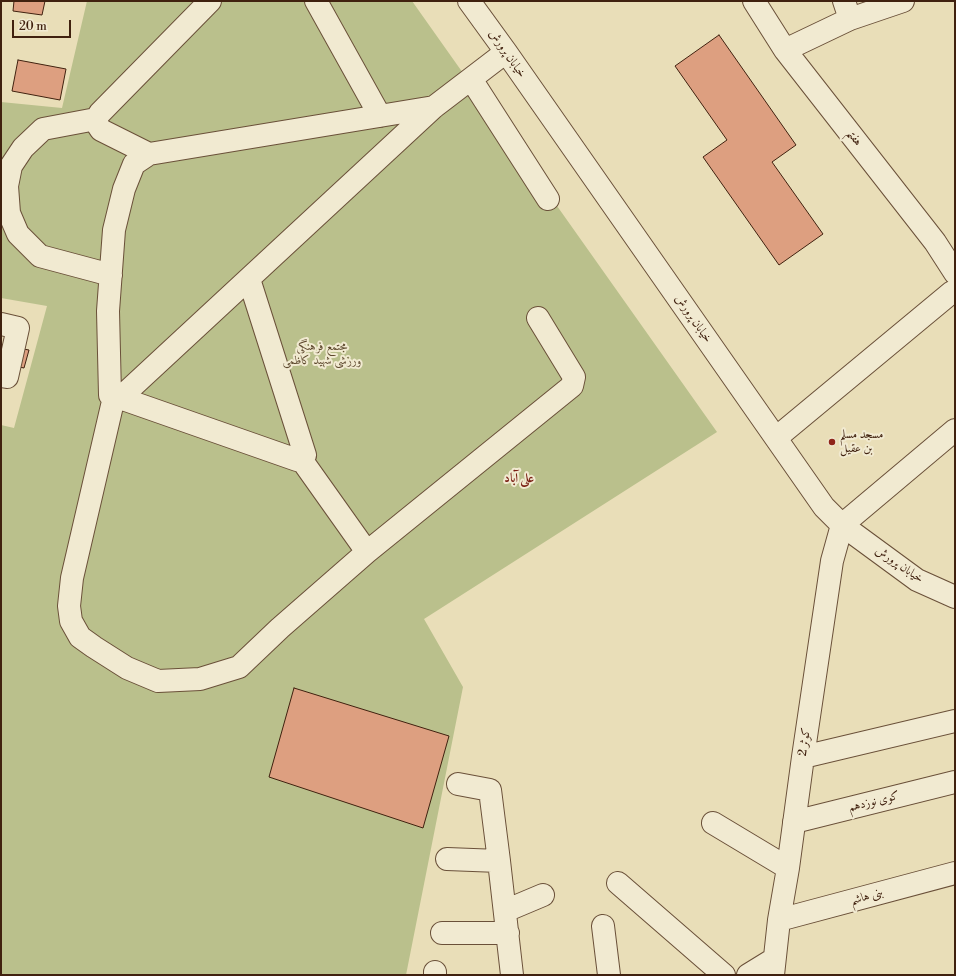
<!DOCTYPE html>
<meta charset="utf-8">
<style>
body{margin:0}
#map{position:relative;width:956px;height:976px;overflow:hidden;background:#e9deb8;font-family:"Libre Bodoni",serif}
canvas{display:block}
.frame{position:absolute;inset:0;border:2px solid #40210f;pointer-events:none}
.scale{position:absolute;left:12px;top:20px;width:59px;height:18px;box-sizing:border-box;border:2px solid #40210f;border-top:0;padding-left:5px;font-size:12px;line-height:14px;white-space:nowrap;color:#40210f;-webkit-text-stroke:3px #f1ead1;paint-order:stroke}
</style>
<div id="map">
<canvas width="956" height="976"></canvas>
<div class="frame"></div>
<div class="scale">20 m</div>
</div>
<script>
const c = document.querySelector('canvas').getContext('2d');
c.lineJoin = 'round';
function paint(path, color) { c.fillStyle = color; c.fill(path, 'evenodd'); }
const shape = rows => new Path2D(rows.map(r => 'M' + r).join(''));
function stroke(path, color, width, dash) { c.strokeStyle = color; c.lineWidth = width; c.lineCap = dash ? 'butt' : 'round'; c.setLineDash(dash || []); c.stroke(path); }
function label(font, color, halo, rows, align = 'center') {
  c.font = font + ' "Libre Bodoni",Amiri,serif'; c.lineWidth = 4; c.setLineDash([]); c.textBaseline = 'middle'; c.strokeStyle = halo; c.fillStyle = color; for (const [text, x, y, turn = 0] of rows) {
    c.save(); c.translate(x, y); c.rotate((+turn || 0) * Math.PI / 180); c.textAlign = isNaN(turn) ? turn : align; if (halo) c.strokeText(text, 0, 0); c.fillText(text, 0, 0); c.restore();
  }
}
paint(shape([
 [87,1,412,1,717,432,424,619,463,687,406,975,1,975,1,425,14,428,47,306,1,298,1,102,62,108]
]), '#bac08c');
const building = shape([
 [14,1,45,1,42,15,13,11,14,1],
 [719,35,796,145,772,162,823,234,779,265,703,157,727,140,675,66,719,35],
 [18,60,66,69,60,100,12,91,18,60],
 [1,345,29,350,24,368,1,363,1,345],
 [294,688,449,736,423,828,269,777,294,688]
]);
paint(building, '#dd9f80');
stroke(building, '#40210f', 1);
const minor = shape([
 [316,1,380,116],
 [469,1,506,52,824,507,842,525,917,580,955,597],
 [754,1,785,50,935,242,955,273],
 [844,1,850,19],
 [785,50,850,19,903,1],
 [471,79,548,199],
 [434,107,149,154,134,164,124,189,114,230,108,311,110,395,114,397,120,398,434,107,506,52],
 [96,119,43,129,23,148,11,166,7,186,9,213,18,234,40,256,111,275],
 [149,154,101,130,97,124,96,119,100,113,210,1],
 [1,324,18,328,7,377,1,376],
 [114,397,72,578,69,606,71,621,80,637,94,647,127,668,158,681,200,679,239,667,280,628,367,552,572,386,574,377,538,318],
 [120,398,297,460,301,459,305,455,249,279],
 [776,438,952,292],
 [301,459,367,552],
 [803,757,955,721],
 [458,784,490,790,499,861,512,975],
 [794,822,955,782],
 [713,823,788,868],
 [447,859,499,861],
 [618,883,724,975],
 [505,911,543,895],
 [779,920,955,873],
 [603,926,609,975],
 [442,933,508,933],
 [435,975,435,972],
 [748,975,774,959],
 [773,975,779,920,788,868,803,757,832,561,842,525,955,430]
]);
stroke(minor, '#6a5039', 24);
stroke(minor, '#f1ead1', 22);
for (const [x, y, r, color] of [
 [832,442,4,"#8f2418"]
]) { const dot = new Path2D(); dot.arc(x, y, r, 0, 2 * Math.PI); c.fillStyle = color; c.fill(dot); stroke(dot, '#f1ead1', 1.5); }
label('12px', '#40210f', '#f1ead1', [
 ["خیابان پرورش",507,54,55],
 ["هفتم",854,138,52],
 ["خیابان پرورش",693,319,55],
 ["خیابان پرورش",899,565,34],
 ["کوثر 2",805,742,-82],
 ["کوی نوزدهم",874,802,-14],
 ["بنی هاشم",867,897,-15]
]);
label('italic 12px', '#5e492e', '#f1ead1', [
 ["مجتمع فرهنگی",322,347],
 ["ورزشی شهید کاظمی",322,361]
]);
label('12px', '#40210f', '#f1ead1', [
 ["مسجد مسلم",840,435],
 ["بن عقیل",840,449]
], 'left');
label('bold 13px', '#7a1f14', '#f1ead1', [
 ["علی آباد",519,479]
]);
</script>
